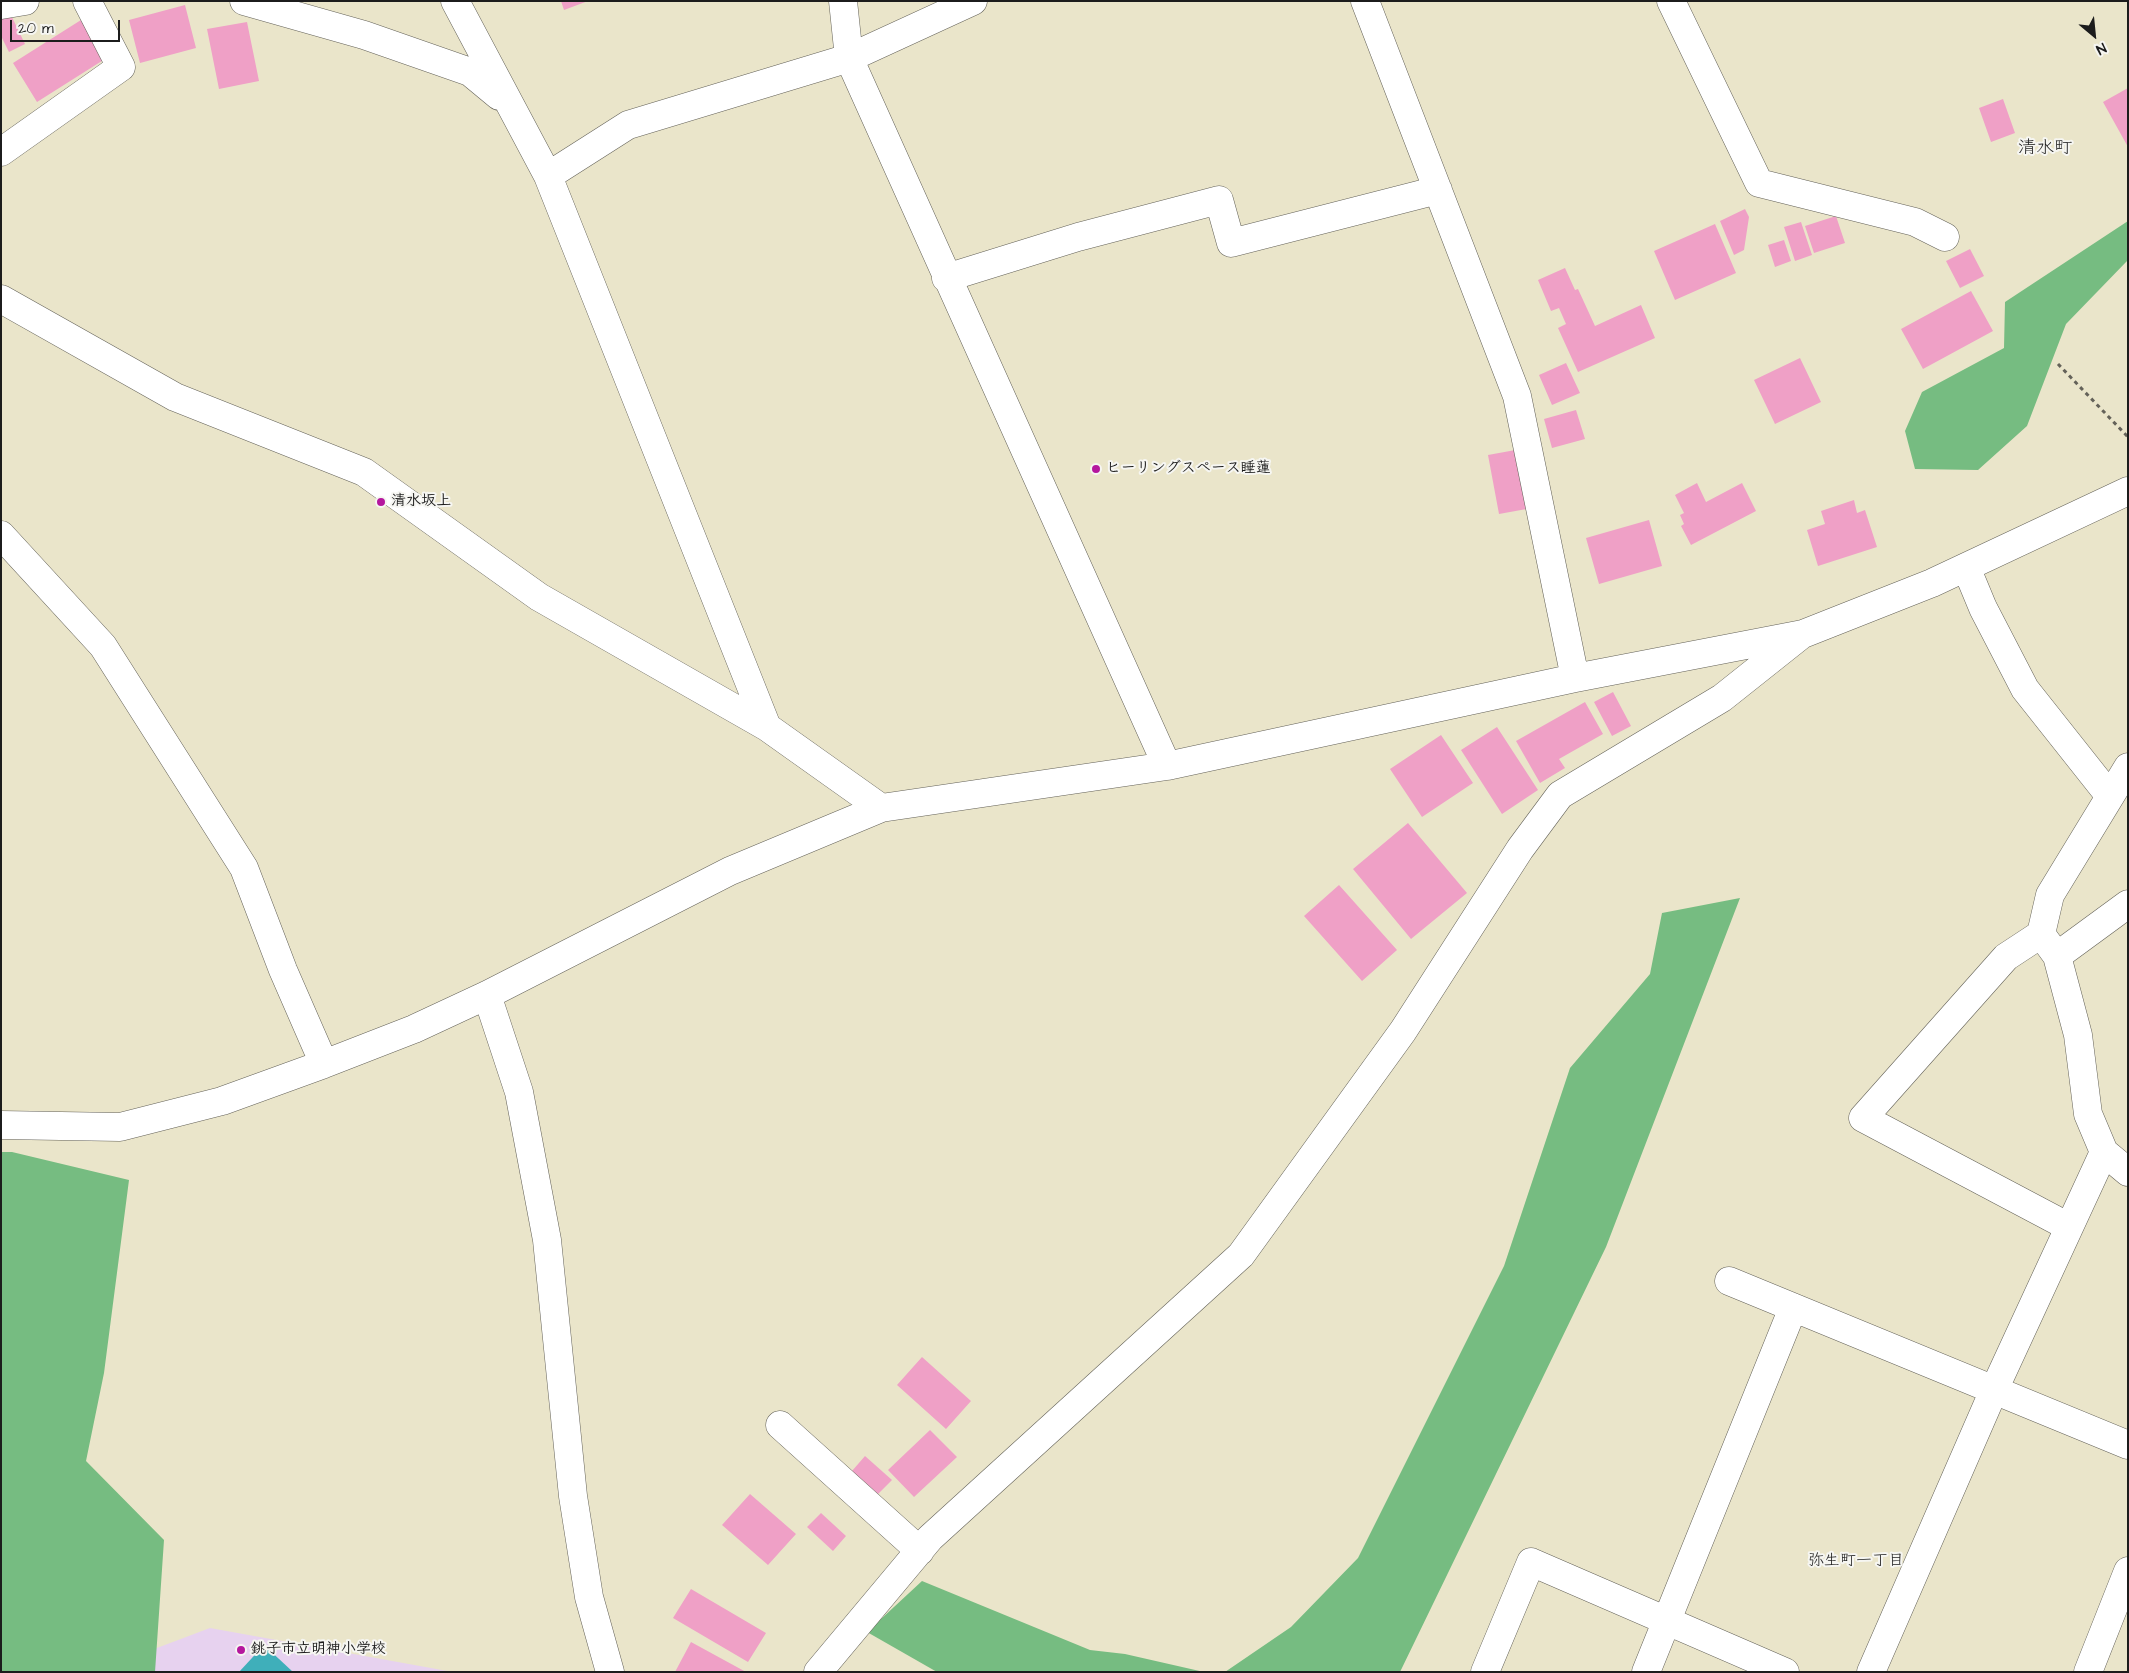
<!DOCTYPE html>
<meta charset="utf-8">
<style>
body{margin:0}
#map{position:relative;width:2129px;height:1673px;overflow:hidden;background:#eae5ca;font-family:"Architects Daughter",sans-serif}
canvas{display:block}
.frame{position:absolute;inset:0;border:2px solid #1c1c1c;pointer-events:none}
.north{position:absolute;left:2069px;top:10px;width:50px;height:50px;-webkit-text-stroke:4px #f6f6f2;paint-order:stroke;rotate:152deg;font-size:14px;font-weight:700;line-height:20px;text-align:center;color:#1c1c1c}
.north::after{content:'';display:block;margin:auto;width:18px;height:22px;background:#1c1c1c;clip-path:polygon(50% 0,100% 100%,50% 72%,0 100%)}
.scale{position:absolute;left:10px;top:20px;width:110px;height:22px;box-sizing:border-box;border:2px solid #1c1c1c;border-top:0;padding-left:6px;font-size:15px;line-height:18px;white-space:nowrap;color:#1c1c1c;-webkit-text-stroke:4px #f6f6f2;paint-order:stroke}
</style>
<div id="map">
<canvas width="2129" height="1673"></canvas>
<div class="frame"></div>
<div class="north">N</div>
<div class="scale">20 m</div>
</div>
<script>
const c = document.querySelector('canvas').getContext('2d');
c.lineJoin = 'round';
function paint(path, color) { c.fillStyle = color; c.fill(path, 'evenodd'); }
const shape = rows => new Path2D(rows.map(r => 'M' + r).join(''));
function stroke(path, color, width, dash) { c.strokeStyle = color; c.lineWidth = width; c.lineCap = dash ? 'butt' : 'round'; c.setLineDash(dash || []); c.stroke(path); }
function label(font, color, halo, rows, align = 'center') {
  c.font = font + ' "Architects Daughter","Klee One",sans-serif'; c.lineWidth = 4; c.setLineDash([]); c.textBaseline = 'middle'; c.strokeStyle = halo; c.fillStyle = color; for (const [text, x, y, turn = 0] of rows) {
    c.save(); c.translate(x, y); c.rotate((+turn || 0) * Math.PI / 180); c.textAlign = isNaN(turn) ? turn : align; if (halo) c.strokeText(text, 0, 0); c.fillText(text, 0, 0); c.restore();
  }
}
paint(shape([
 [210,1628,453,1672,93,1672]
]), '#e7d2ef');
paint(shape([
 [2128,221,2128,260,2066,324,2027,426,1978,470,1915,469,1905,431,1922,392,2004,348,2005,302],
 [1740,898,1606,1247,1400,1672,1225,1672,1291,1627,1358,1558,1504,1266,1570,1068,1650,974,1662,913],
 [1,1152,12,1152,129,1180,104,1373,86,1461,164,1540,155,1672,1,1672],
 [922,1581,1090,1650,1125,1654,1204,1672,937,1672,867,1632]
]), '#76bc81');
paint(shape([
 [264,1645,293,1672,239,1672]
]), '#3fafba');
paint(shape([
 [561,1,588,1,564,10],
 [185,5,196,48,140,63,129,20],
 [10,13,25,44,9,52,1,36,1,17],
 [81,20,105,59,37,102,13,63],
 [247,22,259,81,219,89,207,29],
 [2128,88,2128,147,2103,102],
 [2003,99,2015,133,1991,142,1979,108],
 [1745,209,1749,217,1744,250,1734,255,1720,221],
 [1836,216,1845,243,1814,253,1805,226],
 [1801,222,1812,255,1795,261,1784,227],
 [1715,224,1736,273,1675,300,1654,251],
 [1784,240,1791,261,1775,267,1768,245],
 [1970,249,1984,276,1960,288,1946,261],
 [1565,268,1575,290,1578,289,1595,326,1641,305,1655,338,1578,372,1558,328,1566,324,1559,308,1551,311,1538,280],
 [1971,291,1993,331,1923,369,1901,329],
 [1800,358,1821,402,1775,424,1754,380],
 [1566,363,1580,393,1552,405,1539,375],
 [1576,410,1585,439,1552,448,1544,419],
 [1521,449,1532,508,1499,514,1488,455],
 [1697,483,1706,502,1742,483,1756,511,1691,545,1681,526,1684,524,1680,515,1684,513,1675,495],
 [1854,500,1857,513,1865,510,1877,547,1818,566,1807,530,1825,524,1821,511],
 [1649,520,1662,566,1599,584,1586,538],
 [1613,692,1631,726,1612,736,1594,702],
 [1585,702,1603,734,1559,759,1565,768,1540,783,1516,741],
 [1497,727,1538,790,1502,814,1461,750],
 [1441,735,1473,783,1422,817,1390,769],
 [1408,823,1467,893,1411,939,1353,869],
 [1339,885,1397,950,1362,981,1304,916],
 [922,1357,971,1401,946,1429,897,1385],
 [930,1430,957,1457,914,1497,888,1470],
 [865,1456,892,1480,878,1494,852,1471],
 [750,1494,796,1534,768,1565,722,1525],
 [821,1513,846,1536,833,1551,807,1527],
 [691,1589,766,1633,748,1662,673,1618],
 [691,1642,746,1672,675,1672]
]), '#efa0c6');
const minor = shape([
 [244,1,364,35,470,72,499,96],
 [455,1,548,176,767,727],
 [843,1,849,58,1167,766],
 [1365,1,1517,396,1575,678],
 [1671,1,1759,183,1915,222,1945,237],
 [1,5,25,1],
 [1,152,121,67,87,1],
 [548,176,628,125,849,58,973,1],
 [946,278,1078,237,1219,200,1231,243,1438,190],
 [1,299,175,397,364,472,539,597,767,727,881,808],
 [1,535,103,646,244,868,283,970,324,1064],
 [1966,567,1983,608,2025,689,2109,795],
 [2041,934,2057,956,2078,1035,2088,1114,2104,1152,2128,1172],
 [2057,956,2128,904],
 [487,995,519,1092,547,1240,573,1496,589,1597,610,1672],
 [1,1125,120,1127,222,1101,324,1064,414,1029,487,995,730,871,881,808,1167,766,1575,678,1803,634,1932,583,2128,491],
 [2069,1227,1863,1118,2006,957,2041,934,2050,895,2128,767],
 [1729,1281,2128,1445],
 [780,1425,920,1551],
 [818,1672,930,1538,1241,1255,1403,1031,1520,849,1560,795,1722,698,1800,636],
 [1485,1672,1531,1562,1785,1672],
 [1646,1672,1793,1308],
 [1871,1672,1994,1390,2104,1152],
 [2088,1672,2128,1571]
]);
stroke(minor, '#646259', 29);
stroke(shape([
 [2058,364,2128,437]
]), '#646259', 3, [4, 4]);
stroke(minor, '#fff', 28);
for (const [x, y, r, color] of [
 [1096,469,5,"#b5179e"],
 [381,502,5,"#b5179e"],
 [241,1650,5,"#b5179e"]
]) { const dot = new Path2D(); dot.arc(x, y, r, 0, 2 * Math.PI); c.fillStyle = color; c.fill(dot); stroke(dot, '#f6f6f2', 2); }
label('bold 15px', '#1c1c1c', '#f6f6f2', [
 ["ヒーリングスペース睡蓮",1106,469],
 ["清水坂上",391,502],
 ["銚子市立明神小学校",251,1650]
], 'left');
label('16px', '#1c1c1c', '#f6f6f2', [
 ["弥生町一丁目",1856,1562]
]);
label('18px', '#1c1c1c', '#f6f6f2', [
 ["清水町",2045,149]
]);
</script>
